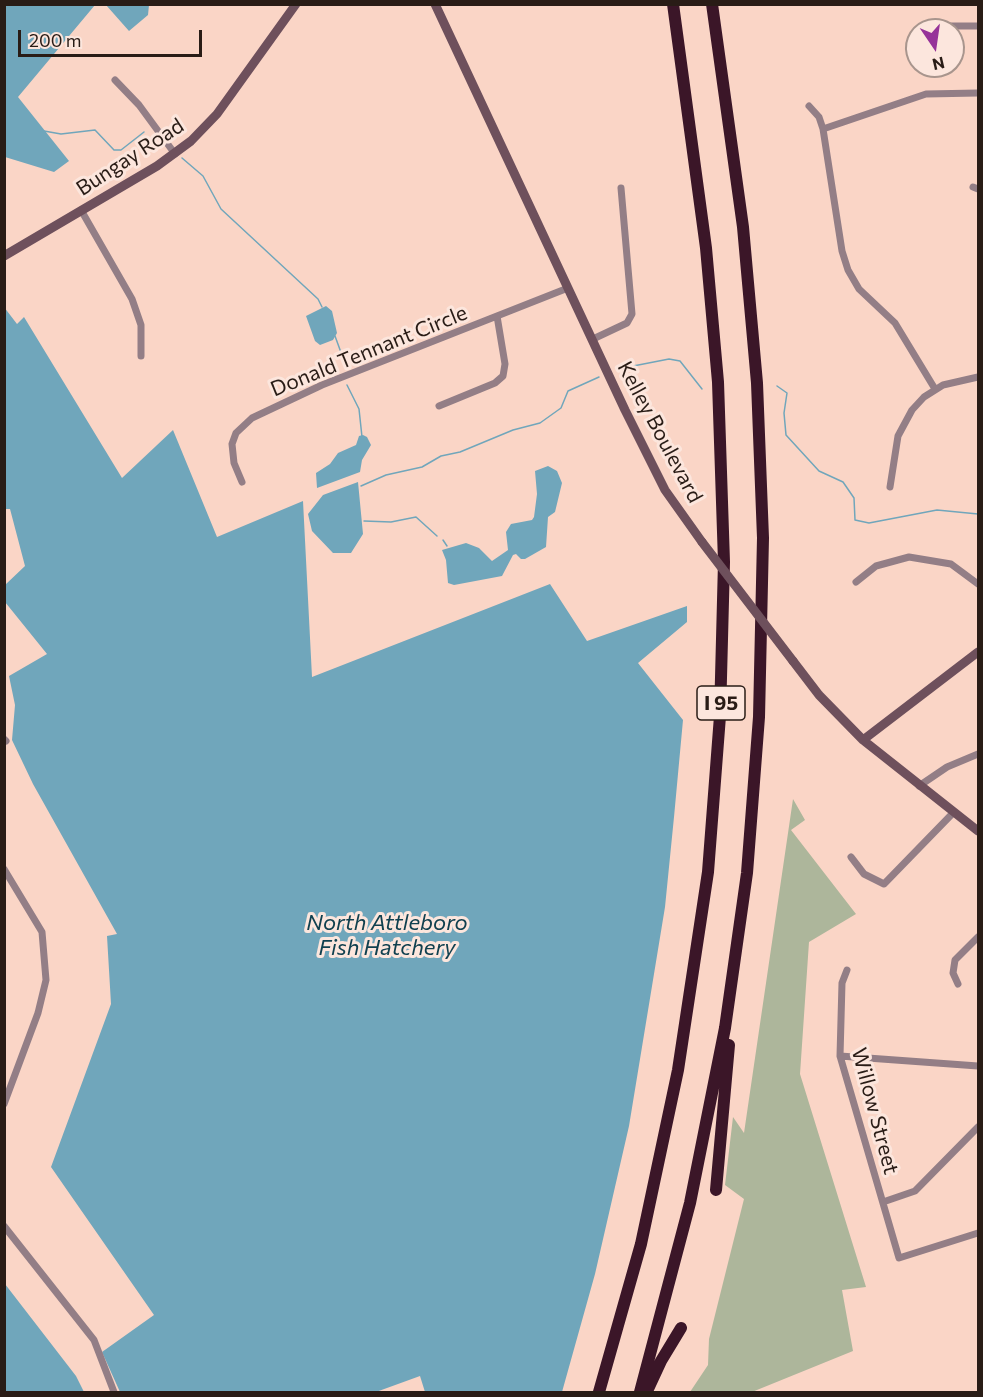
<!DOCTYPE html>
<style>
body{margin:0}
#map{position:relative;width:983px;height:1397px;overflow:hidden;background:#fad5c6;font-family:Commissioner,sans-serif}
canvas{display:block}
.frame{position:absolute;inset:0;border:6px solid #291c16;pointer-events:none}
.north{position:absolute;left:905px;top:18px;width:60px;height:60px;box-sizing:border-box;background:#fce6dd;border:2px solid #a8958d;border-radius:50%;rotate:167deg;font-size:16px;font-weight:700;line-height:24px;text-align:center;color:#291c16}
.north::after{content:'';display:block;margin:auto;width:21px;height:27px;background:#963299;clip-path:polygon(50% 0,100% 100%,50% 72%,0 100%)}
.scale{position:absolute;left:18px;top:30px;width:184px;height:27px;box-sizing:border-box;border:3px solid #291c16;border-top:0;padding-left:8px;font-size:18px;line-height:21px;white-space:nowrap;color:#291c16;-webkit-text-stroke:4px #fce6dd;paint-order:stroke}
</style>
<div id="map">
<canvas width="983" height="1397"></canvas>
<div class="frame"></div>
<div class="north">N</div>
<div class="scale">200 m</div>
</div>
<script>
const c = document.querySelector('canvas').getContext('2d');
c.lineJoin = 'round';
function paint(path, color) { c.fillStyle = color; c.fill(path, 'evenodd'); }
const shape = rows => new Path2D(rows.map(r => 'M' + r).join(''));
function stroke(path, color, width, dash) { c.strokeStyle = color; c.lineWidth = width; c.lineCap = dash ? 'butt' : 'round'; c.setLineDash(dash || []); c.stroke(path); }
function label(font, color, halo, rows, align = 'center') {
  c.font = font + ' Commissioner,sans-serif'; c.lineWidth = 6; c.setLineDash([]); c.textBaseline = 'middle'; c.strokeStyle = halo; c.fillStyle = color; for (const [text, x, y, turn = 0] of rows) {
    c.save(); c.translate(x, y); c.rotate((+turn || 0) * Math.PI / 180); c.textAlign = isNaN(turn) ? turn : align; if (halo) c.strokeText(text, 0, 0); c.fillText(text, 0, 0); c.restore();
  }
}
paint(shape([
 [793,799,805,820,791,830,856,914,809,942,800,1074,866,1287,842,1290,853,1351,752,1392,690,1392,708,1365,709,1339,744,1199,725,1185,733,1117,744,1133]
]), '#adb69b');
paint(shape([
 [5,4,95,5,18,97,69,161,54,172,5,157],
 [106,5,149,5,148,15,129,31],
 [326,306,332,311,337,333,333,340,320,345,315,341,306,316],
 [4,307,17,324,24,317,122,478,173,430,217,537,303,501,312,677,550,584,587,641,687,606,687,622,638,663,683,720,674,817,665,907,629,1126,595,1274,562,1392,425,1392,420,1376,376,1392,120,1392,102,1352,154,1315,51,1167,111,1004,107,936,117,934,33,784,12,740,15,705,9,676,47,654,5,602,5,585,25,566,10,509,5,509],
 [363,435,367,437,371,445,362,460,360,472,317,488,316,473,330,464,338,453,356,445,359,436],
 [548,466,557,471,562,483,555,512,548,517,546,547,525,559,521,559,516,554,513,555,502,576,454,585,448,583,446,560,442,550,466,543,479,548,492,561,508,550,506,532,511,524,532,520,534,517,537,494,535,471],
 [358,482,363,534,351,553,333,553,312,531,308,514,323,495],
 [5,1284,76,1376,84,1392,5,1392]
]), '#70a6bb');
stroke(shape([
 [44,131,61,134,95,130,114,150,121,150,144,132],
 [182,158,203,176,221,209,318,299,322,307],
 [335,336,347,369],
 [623,368,669,359,680,361,702,389],
 [347,385,359,409,362,437],
 [777,386,787,393,784,413,786,435,819,471,843,482,854,498,855,520,869,523,937,510,978,514],
 [361,486,386,475,422,467,441,456,460,452,513,430,540,423,561,408,568,391,599,377],
 [364,521,391,522,416,517,437,536],
 [443,540,447,546]
]), '#70a6bb', 1.5);
stroke(shape([
 [928,26,978,26],
 [115,80,139,105,175,154],
 [809,106,819,117,823,129,842,251,848,270,859,289,895,323,935,389],
 [823,129,926,94,978,93],
 [973,187,978,189],
 [81,210,132,299,141,325,141,356],
 [593,339,627,323,632,314,621,188],
 [439,406,495,383,503,376,505,364,497,316],
 [242,482,234,463,232,444,236,433,252,418,322,385,568,288],
 [890,487,898,436,912,410,924,397,943,385,978,377],
 [856,582,876,566,909,557,951,564,978,584],
 [4,739,6,741],
 [919,786,947,767,978,754],
 [851,857,864,874,884,884,953,813],
 [4,869,42,932,46,980,38,1013,4,1104],
 [847,970,842,983,840,1056,899,1258,978,1233],
 [958,984,953,973,955,960,978,937],
 [840,1056,978,1066],
 [883,1202,915,1191,978,1127],
 [4,1226,94,1340,114,1392]
]), '#937e86', 7);
stroke(shape([
 [435,4,625,410,665,490,702,542],
 [4,256,157,166,191,141,217,114,296,4],
 [793,661,819,695,863,740,978,831],
 [863,740,978,652]
]), '#6e505c', 9);
stroke(shape([
 [716,1190,729,1045],
 [648,1389,661,1361,681,1328],
 [599,1392,641,1244,678,1070,708,872,720,716,724,562,718,382,706,248,673,4],
 [640,1392,690,1203,725,1028,747,873,759,717,763,538,757,383,743,227,712,4]
]), '#3b1628', 12);
stroke(shape([
 [702,542,793,661]
]), '#6e505c', 9);
for (const [x, y, w] of [
 [721,703,48]
]) { const box = new Path2D(); box.roundRect(x - w / 2, y - 17, w, 34, 4.5); c.fillStyle = '#fce6dd'; c.fill(box); stroke(box, '#291c16', 1.5); }
label('bold 20px', '#291c16', null, [
 ["I 95",721,703]
]);
label('21px', '#291c16', '#fce6dd', [
 ["Bungay Road",130,157,-33],
 ["Donald Tennant Circle",369,351,-22],
 ["Kelley Boulevard",660,432,62],
 ["Willow Street",875,1111,75]
]);
label('italic 22px', '#10404f', '#fce6dd', [
 ["North Attleboro",387,923],
 ["Fish Hatchery",387,948]
]);
</script>
